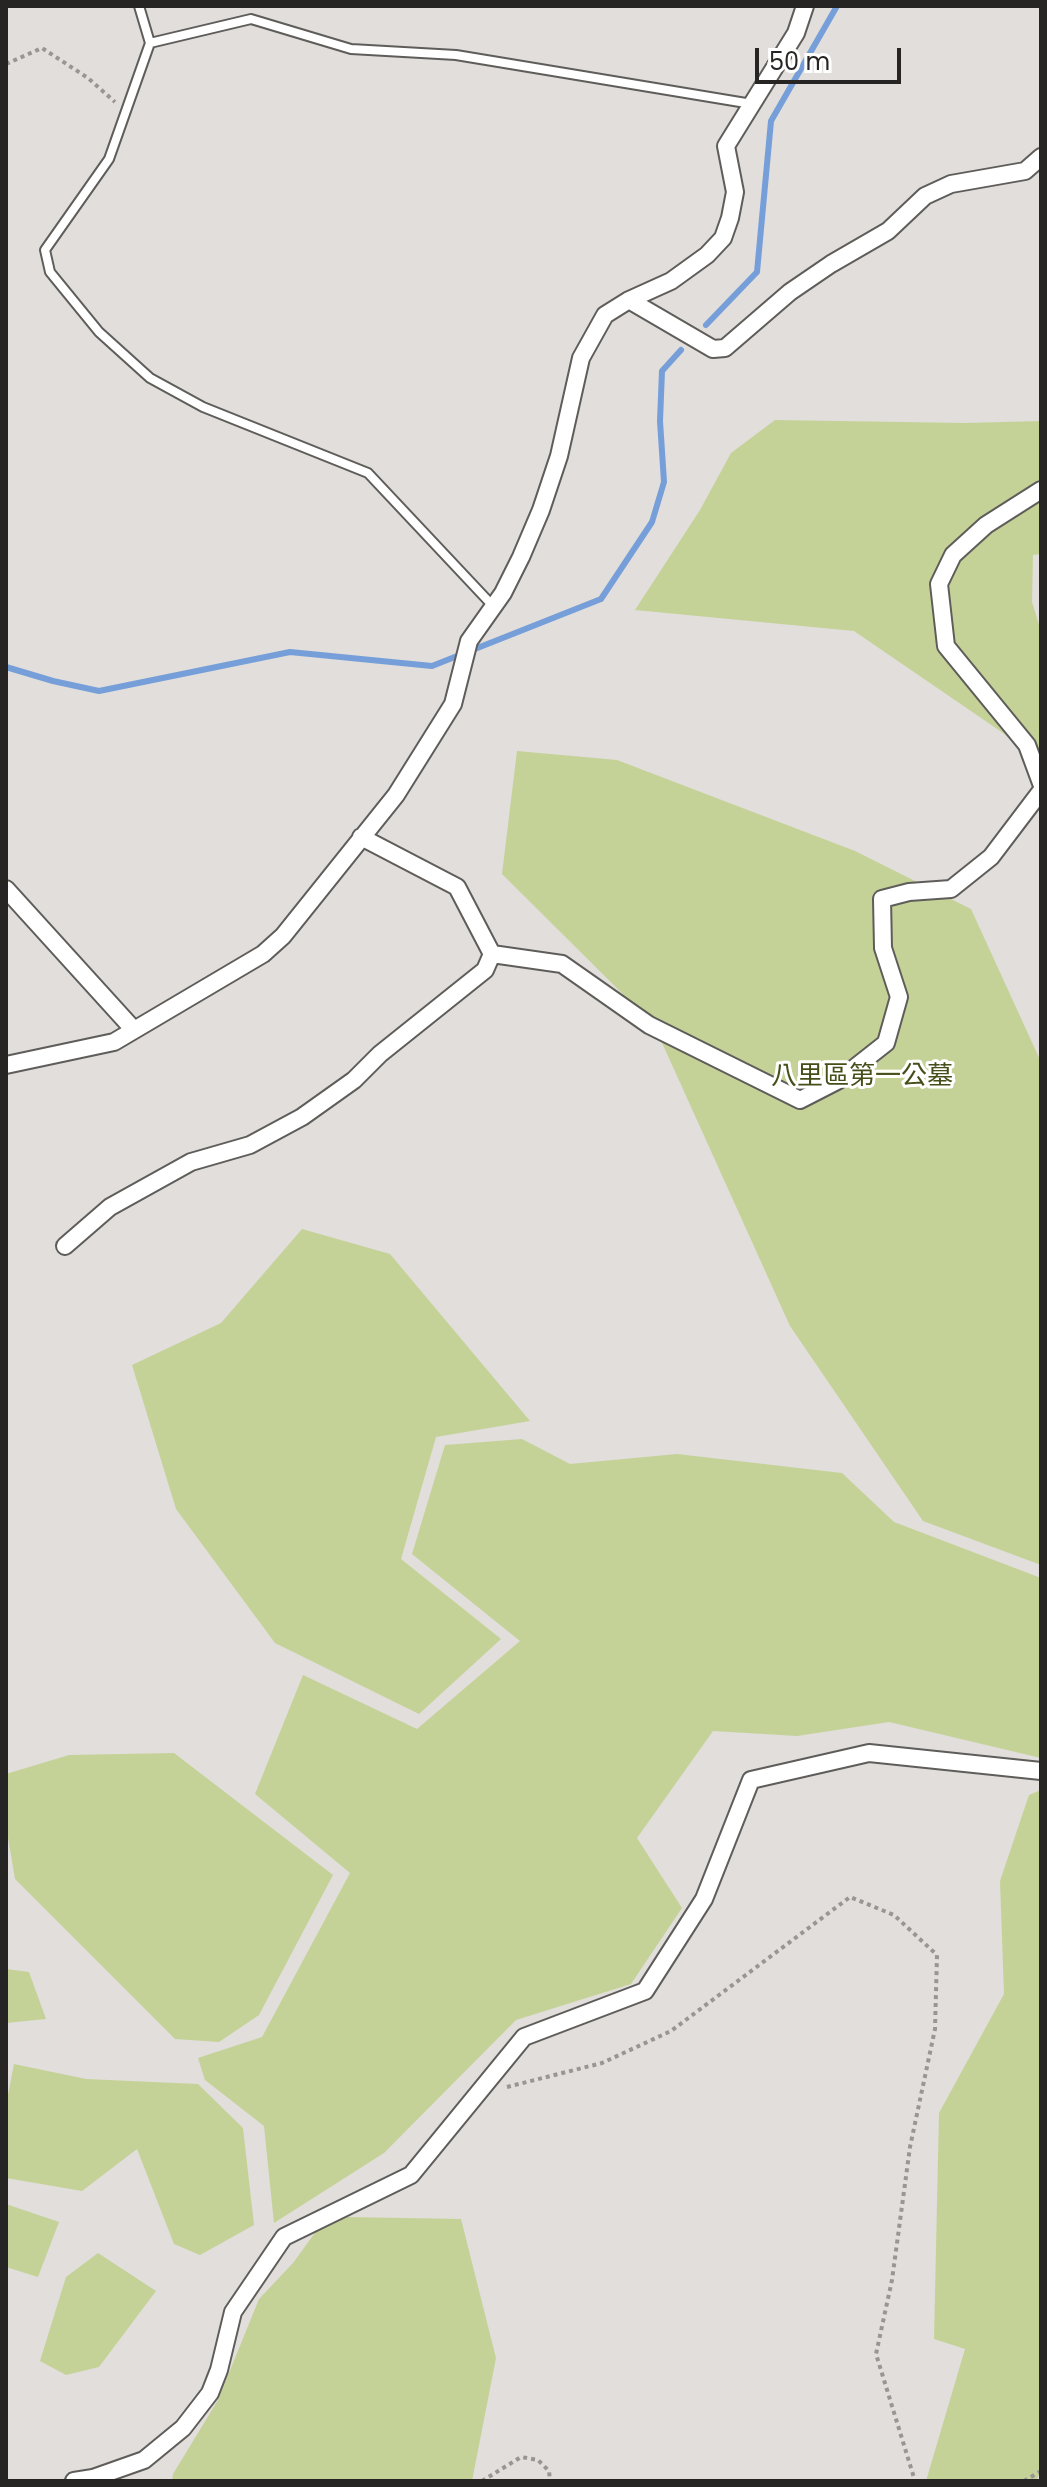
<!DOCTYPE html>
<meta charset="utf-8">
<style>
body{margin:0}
#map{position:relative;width:1047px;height:2487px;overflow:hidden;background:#e1dedb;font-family:Poppins,sans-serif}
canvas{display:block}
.frame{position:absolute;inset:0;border:8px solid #262524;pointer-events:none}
.scale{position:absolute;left:755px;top:48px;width:146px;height:36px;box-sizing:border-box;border:4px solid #262524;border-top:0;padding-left:10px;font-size:24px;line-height:28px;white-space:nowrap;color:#262524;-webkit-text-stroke:6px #fff;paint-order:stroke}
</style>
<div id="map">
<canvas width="1047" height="2487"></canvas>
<div class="frame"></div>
<div class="scale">50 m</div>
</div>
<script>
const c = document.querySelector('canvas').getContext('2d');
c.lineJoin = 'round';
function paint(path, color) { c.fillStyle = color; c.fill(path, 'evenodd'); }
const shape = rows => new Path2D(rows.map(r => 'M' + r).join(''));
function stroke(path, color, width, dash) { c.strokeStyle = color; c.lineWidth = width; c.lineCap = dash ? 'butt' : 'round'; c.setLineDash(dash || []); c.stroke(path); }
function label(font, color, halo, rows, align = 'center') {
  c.font = font + ' Poppins,"Noto Sans TC",sans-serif'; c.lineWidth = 6; c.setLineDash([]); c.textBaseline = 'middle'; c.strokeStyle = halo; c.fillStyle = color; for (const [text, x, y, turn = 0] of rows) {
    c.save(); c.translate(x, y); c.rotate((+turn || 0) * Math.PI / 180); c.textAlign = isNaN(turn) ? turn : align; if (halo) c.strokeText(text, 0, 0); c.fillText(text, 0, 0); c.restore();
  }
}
paint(shape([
 [775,420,965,423,1041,421,1041,554,1033,555,1032,602,1041,631,1041,759,854,631,635,610,700,510,731,453],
 [517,751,617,760,855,851,971,909,1041,1062,1041,1565,923,1521,790,1326,654,1025,502,874],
 [302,1229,390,1254,530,1421,436,1437,401,1559,501,1639,419,1714,275,1643,176,1509,132,1365,221,1323],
 [522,1439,570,1464,677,1454,842,1473,894,1522,1041,1578,1041,1758,889,1722,797,1736,713,1731,637,1838,682,1908,631,1984,516,2020,384,2153,274,2223,264,2126,205,2080,198,2058,262,2037,350,1873,255,1794,303,1675,417,1729,520,1641,412,1554,445,1445],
 [174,1753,333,1875,259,2015,219,2042,175,2039,15,1879,6,1826,6,1774,69,1755],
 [1041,1790,1041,2471,1036,2481,926,2481,965,2349,934,2339,939,2113,1004,1994,1000,1881,1029,1795],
 [6,1969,29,1972,46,2019,6,2023],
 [14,2064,86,2079,198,2084,243,2128,254,2225,200,2255,174,2244,137,2149,82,2191,6,2178,6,2105],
 [6,2204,59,2222,38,2277,6,2267],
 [344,2217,461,2219,496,2358,472,2481,172,2481,173,2474,218,2400,259,2299,293,2263,317,2230],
 [98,2253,156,2291,99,2367,66,2375,40,2361,66,2277]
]), '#c5d297');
stroke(shape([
 [706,325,757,272,771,121,837,6],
 [6,667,53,681,99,691,290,652,432,666,601,599,652,522,664,482,660,421,662,371,681,350]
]), '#769fd9', 6);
const lane = shape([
 [139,6,150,43,109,159,45,250,50,272,99,332,150,378,203,407,368,473,493,606],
 [150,43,251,19,351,49,456,55,752,104]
]);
const street = shape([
 [629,300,713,349,725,348,790,292,831,264,888,231,925,196,951,184,1025,171,1041,157],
 [1041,490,986,525,953,555,939,584,946,646,1027,745,1041,783],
 [6,889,134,1030],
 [492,954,562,964,649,1025,800,1100,839,1080,886,1043,899,997,883,948,882,899,909,892,951,889,991,857,1041,791],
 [6,1065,114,1042,263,954,283,936,396,795,453,704,469,641,503,593,521,557,541,510,559,456,581,358,605,315,629,300,671,281,707,255,723,238,730,218,735,192,726,146,796,33,805,6],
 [65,1246,110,1207,191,1162,250,1145,302,1117,354,1080,380,1054,485,970,492,954,457,887,361,837],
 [74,2481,93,2478,144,2460,183,2428,210,2393,219,2370,233,2312,284,2237,411,2175,524,2037,645,1991,704,1899,751,1780,869,1753,1041,1771]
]);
stroke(lane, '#5f5d5a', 12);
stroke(street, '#5f5d5a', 20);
stroke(shape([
 [6,64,42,48,88,78,115,102],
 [507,2087,602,2063,671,2031,850,1897,894,1915,937,1955,935,2029,910,2147,892,2280,876,2354,915,2481],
 [482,2481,521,2457,538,2460,549,2471,550,2481],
 [1024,2481,1041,2471]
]), '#989694', 4, [4, 4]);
stroke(lane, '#fff', 8);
stroke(street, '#fff', 16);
label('26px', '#464f1a', '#fff', [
 ["八里區第一公墓",862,1077]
]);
</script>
